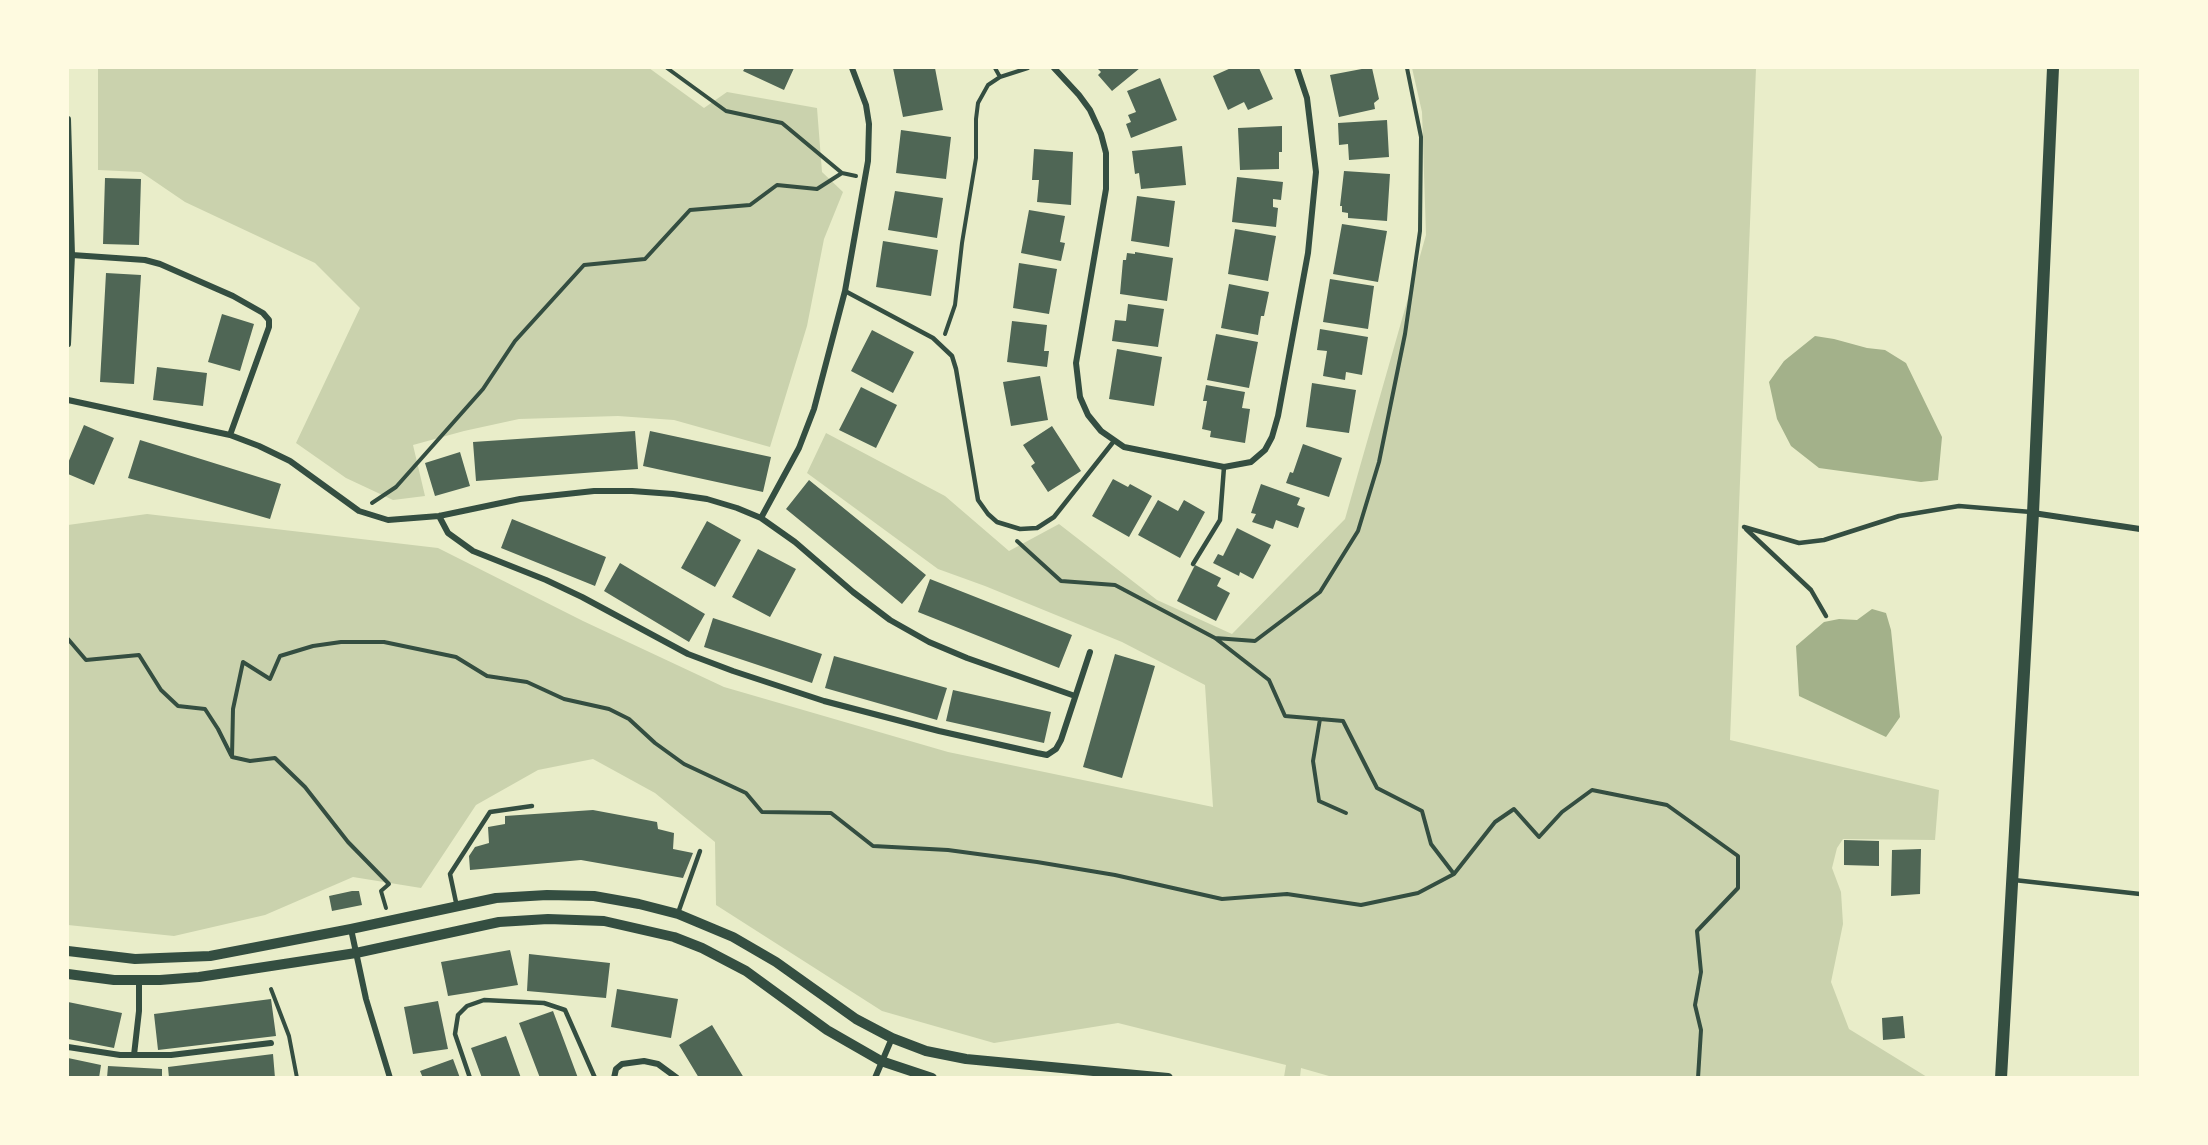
<!DOCTYPE html>
<style>
body{margin:0}
#map{position:relative;width:2208px;height:1145px;overflow:hidden;background:#e9edc9;font-family:"Public Sans",sans-serif}
canvas{display:block}
.frame{position:absolute;inset:0;border:69px solid #fefae0;pointer-events:none}
</style>
<div id="map">
<canvas width="2208" height="1145"></canvas>
<div class="frame"></div>
</div>
<script>
const c = document.querySelector('canvas').getContext('2d');
c.lineJoin = 'round';
function paint(path, color) { c.fillStyle = color; c.fill(path, 'evenodd'); }
const shape = rows => new Path2D(rows.map(r => 'M' + r).join(''));
function stroke(path, color, width, dash) { c.strokeStyle = color; c.lineWidth = width; c.lineCap = dash ? 'butt' : 'round'; c.setLineDash(dash || []); c.stroke(path); }
paint(shape([
 [98,68,649,68,704,108,727,92,817,108,822,172,843,192,824,239,807,326,770,447,674,420,618,416,519,419,464,431,413,445,425,496,393,500,346,478,296,443,360,308,315,263,185,202,141,172,98,170],
 [1412,68,1756,68,1730,740,1939,790,1935,840,1843,839,1837,848,1832,868,1841,892,1843,924,1831,982,1849,1029,1927,1077,1336,1078,1301,1068,1300,1077,1284,1077,1286,1065,1118,1023,994,1043,882,1011,716,905,715,842,655,793,593,759,538,770,476,805,421,888,353,877,265,915,174,936,68,925,68,525,147,514,438,548,583,621,724,687,948,752,1213,807,1205,685,1122,642,985,586,938,569,807,473,826,433,945,496,1009,551,1059,524,1157,600,1232,634,1345,519,1426,235,1422,112]
]), '#cad2ad');
paint(shape([
 [1815,336,1834,339,1867,348,1885,350,1906,363,1942,437,1938,480,1921,482,1819,468,1791,446,1777,419,1769,382,1784,361],
 [1872,609,1886,613,1891,630,1900,717,1886,737,1799,696,1796,646,1824,622,1839,619,1857,620]
]), '#a3b18a');
paint(shape([
 [745,68,794,68,784,90,743,71],
 [893,68,935,68,943,110,903,117],
 [1097,68,1140,68,1112,91,1098,75,1101,72],
 [1231,68,1259,68,1273,99,1248,110,1244,102,1228,110,1213,76],
 [1367,68,1372,68,1379,99,1374,103,1375,109,1339,117,1330,75],
 [1160,78,1177,120,1131,138,1126,124,1131,122,1128,115,1136,112,1127,91],
 [1387,120,1389,157,1349,160,1348,144,1339,145,1338,123],
 [1282,126,1282,152,1279,152,1279,169,1240,170,1238,128],
 [901,130,951,137,946,179,896,173],
 [1182,146,1186,185,1141,189,1139,173,1135,174,1132,151],
 [1034,149,1073,152,1071,205,1037,202,1039,180,1032,180],
 [1344,171,1390,174,1387,221,1348,218,1348,213,1342,212,1342,206,1340,206],
 [1237,177,1283,182,1281,200,1273,199,1273,207,1278,208,1276,227,1232,222],
 [105,178,141,179,139,245,103,244],
 [895,191,943,198,937,238,888,230],
 [1137,196,1175,201,1169,247,1131,241],
 [1029,210,1065,216,1060,242,1065,243,1061,261,1021,253],
 [1342,224,1387,231,1378,282,1333,274],
 [1235,229,1276,236,1268,281,1228,274],
 [883,241,938,250,931,296,876,287],
 [1135,252,1173,258,1167,301,1120,294,1123,260,1126,260,1127,253,1135,254],
 [1019,263,1057,269,1049,314,1013,308],
 [106,273,141,275,134,384,100,382],
 [1330,279,1374,286,1368,329,1323,322],
 [1229,284,1269,292,1264,316,1261,316,1258,335,1221,328],
 [1128,304,1164,309,1158,347,1112,341,1115,320,1126,321],
 [222,314,254,324,240,371,208,362],
 [1012,321,1047,325,1044,351,1049,351,1047,367,1007,362],
 [1320,329,1368,337,1362,375,1346,372,1345,380,1323,376,1327,351,1317,350],
 [872,330,914,352,893,393,851,371],
 [1216,334,1258,342,1249,388,1207,380],
 [1117,349,1162,357,1154,406,1109,399],
 [157,367,207,373,203,406,153,400],
 [1040,376,1048,420,1011,426,1003,382],
 [1312,383,1356,390,1349,433,1306,427],
 [1206,385,1245,392,1242,408,1250,409,1245,443,1210,437,1211,431,1202,429,1207,401,1203,401],
 [861,387,897,405,876,448,839,430],
 [84,425,114,438,94,485,68,474,68,463],
 [1052,426,1081,471,1048,492,1031,466,1035,463,1023,445],
 [635,431,638,469,476,481,473,442],
 [650,431,771,457,763,492,643,466],
 [140,440,281,484,270,519,128,478],
 [1303,444,1342,458,1329,497,1286,483,1290,472,1293,473],
 [460,452,470,486,435,496,425,463],
 [1113,479,1128,487,1130,484,1152,496,1129,537,1092,516],
 [809,480,926,575,902,604,786,509],
 [1261,484,1300,498,1297,505,1305,508,1298,528,1276,520,1273,529,1252,522,1256,514,1251,513],
 [1158,500,1178,511,1184,500,1205,512,1180,558,1138,535],
 [512,519,606,557,595,586,501,548],
 [707,521,741,540,715,587,681,568],
 [1237,528,1271,545,1253,579,1240,572,1239,576,1213,563,1218,554,1223,556],
 [758,549,796,569,770,617,732,597],
 [620,563,705,614,689,642,604,591],
 [1195,565,1221,578,1217,586,1230,593,1216,621,1177,601],
 [930,579,1072,635,1059,668,918,612],
 [713,618,822,654,812,683,704,647],
 [1115,654,1155,666,1122,778,1083,767],
 [834,656,947,688,937,720,825,688],
 [953,690,1051,712,1044,743,946,721],
 [593,810,657,822,658,829,674,833,673,849,693,853,683,878,581,860,470,870,469,856,475,847,489,843,488,827,505,824,505,816],
 [1844,840,1879,841,1879,866,1844,865],
 [1921,849,1920,894,1891,896,1892,850],
 [352,891,359,891,362,905,332,911,329,896],
 [510,950,518,985,448,996,441,962],
 [529,954,610,963,606,998,527,991],
 [617,989,678,999,671,1038,611,1027],
 [271,999,276,1036,158,1050,154,1014],
 [438,1001,448,1049,413,1054,404,1007],
 [68,1002,122,1013,114,1048,68,1039],
 [553,1011,578,1078,540,1078,519,1023],
 [1903,1016,1905,1038,1883,1040,1882,1018],
 [712,1025,744,1078,699,1078,679,1045],
 [506,1036,521,1078,482,1078,471,1048],
 [273,1054,275,1078,169,1078,168,1067],
 [68,1058,101,1065,99,1078,68,1078],
 [453,1059,460,1078,423,1078,420,1071],
 [108,1066,162,1069,162,1078,107,1078]
]), '#4f6655');
stroke(shape([
 [667,68,726,111,782,123,842,173],
 [995,68,1000,77,1028,68],
 [945,334,955,305,962,243,976,158,976,119,978,103,988,85,1000,77],
 [372,503,396,487,436,442,483,389,515,341,584,265,645,259,690,210,750,205,777,185,817,189,842,173,856,176],
 [1017,541,1061,581,1115,585,1215,638,1269,680,1285,716,1343,721,1377,788,1422,811,1431,844,1454,874],
 [1215,638,1255,641,1320,592,1358,531,1379,462,1405,334,1420,231,1421,137,1407,68],
 [68,639,86,660,139,655,161,690,178,706,205,709,218,729,231,755],
 [1320,719,1313,761,1319,801,1346,813],
 [232,757,233,709,243,662,270,679,280,656,313,646,341,642,384,642,456,657,487,676,527,682,564,699,609,709,629,719,655,743,684,764,746,793,762,812,831,813,873,846,948,850,1037,862,1115,875,1222,899,1287,894,1361,905,1418,893,1454,874,1495,822,1514,809,1539,837,1562,812,1592,790,1667,805,1738,856,1738,888,1697,931,1701,972,1695,1005,1701,1030,1698,1078],
 [232,757,250,761,275,758,305,787,348,842,389,884,381,891,386,908],
 [271,989,289,1036,297,1078]
]), '#344e41', 4);
stroke(shape([
 [845,291,933,338,952,356,956,369,978,500,988,514,997,522,1020,529,1037,528,1054,517,1114,441],
 [1744,527,1799,543,1824,540,1899,516,1959,506,2031,512],
 [1746,529,1811,590,1826,616],
 [1193,564,1220,520,1224,467],
 [2014,880,2140,894],
 [457,907,450,874,490,812,532,806],
 [678,913,700,851],
 [470,1078,455,1034,458,1015,467,1006,484,1000,544,1003,565,1010,595,1078]
]), '#344e41', 4.5);
stroke(shape([
 [1054,68,1079,95,1090,110,1101,134,1106,153,1106,189,1076,363,1080,397,1088,415,1101,431,1124,447,1224,467,1251,462,1265,450,1272,437,1278,416,1308,253,1316,172,1307,98,1297,68],
 [68,119,72,255,68,344],
 [72,255,145,260,160,264,233,296,263,313,269,320,269,327,230,435],
 [68,400,230,435,259,446,290,461,359,511,388,520,439,516,520,499,594,491,632,491,673,494,707,499,737,508,761,518,795,542,853,592,890,620,929,642,967,658,1075,696],
 [2033,513,2140,529],
 [439,516,448,533,473,551,546,580,582,597,688,654,733,671,824,701,939,731,1037,753,1047,755,1056,749,1061,740,1090,652],
 [761,518,799,448,814,409,845,291,868,161,869,124,866,105,852,68],
 [351,929,366,999,390,1078],
 [68,1047,120,1055,171,1055,271,1043],
 [134,1055,139,1011,139,980],
 [614,1078,616,1069,622,1064,644,1061,658,1064,677,1078],
 [875,1078,892,1038]
]), '#344e41', 6);
stroke(shape([
 [68,951,135,959,210,956,351,929,496,898,547,895,594,896,639,904,678,914,733,937,776,962,856,1019,892,1038,926,1051,966,1059,1168,1078],
 [68,974,114,980,160,980,199,977,356,953,499,922,548,919,604,921,674,937,702,948,746,971,827,1030,881,1061,932,1078]
]), '#344e41', 10);
stroke(shape([
 [2001,1078,2033,513,2053,68]
]), '#344e41', 12);
</script>
